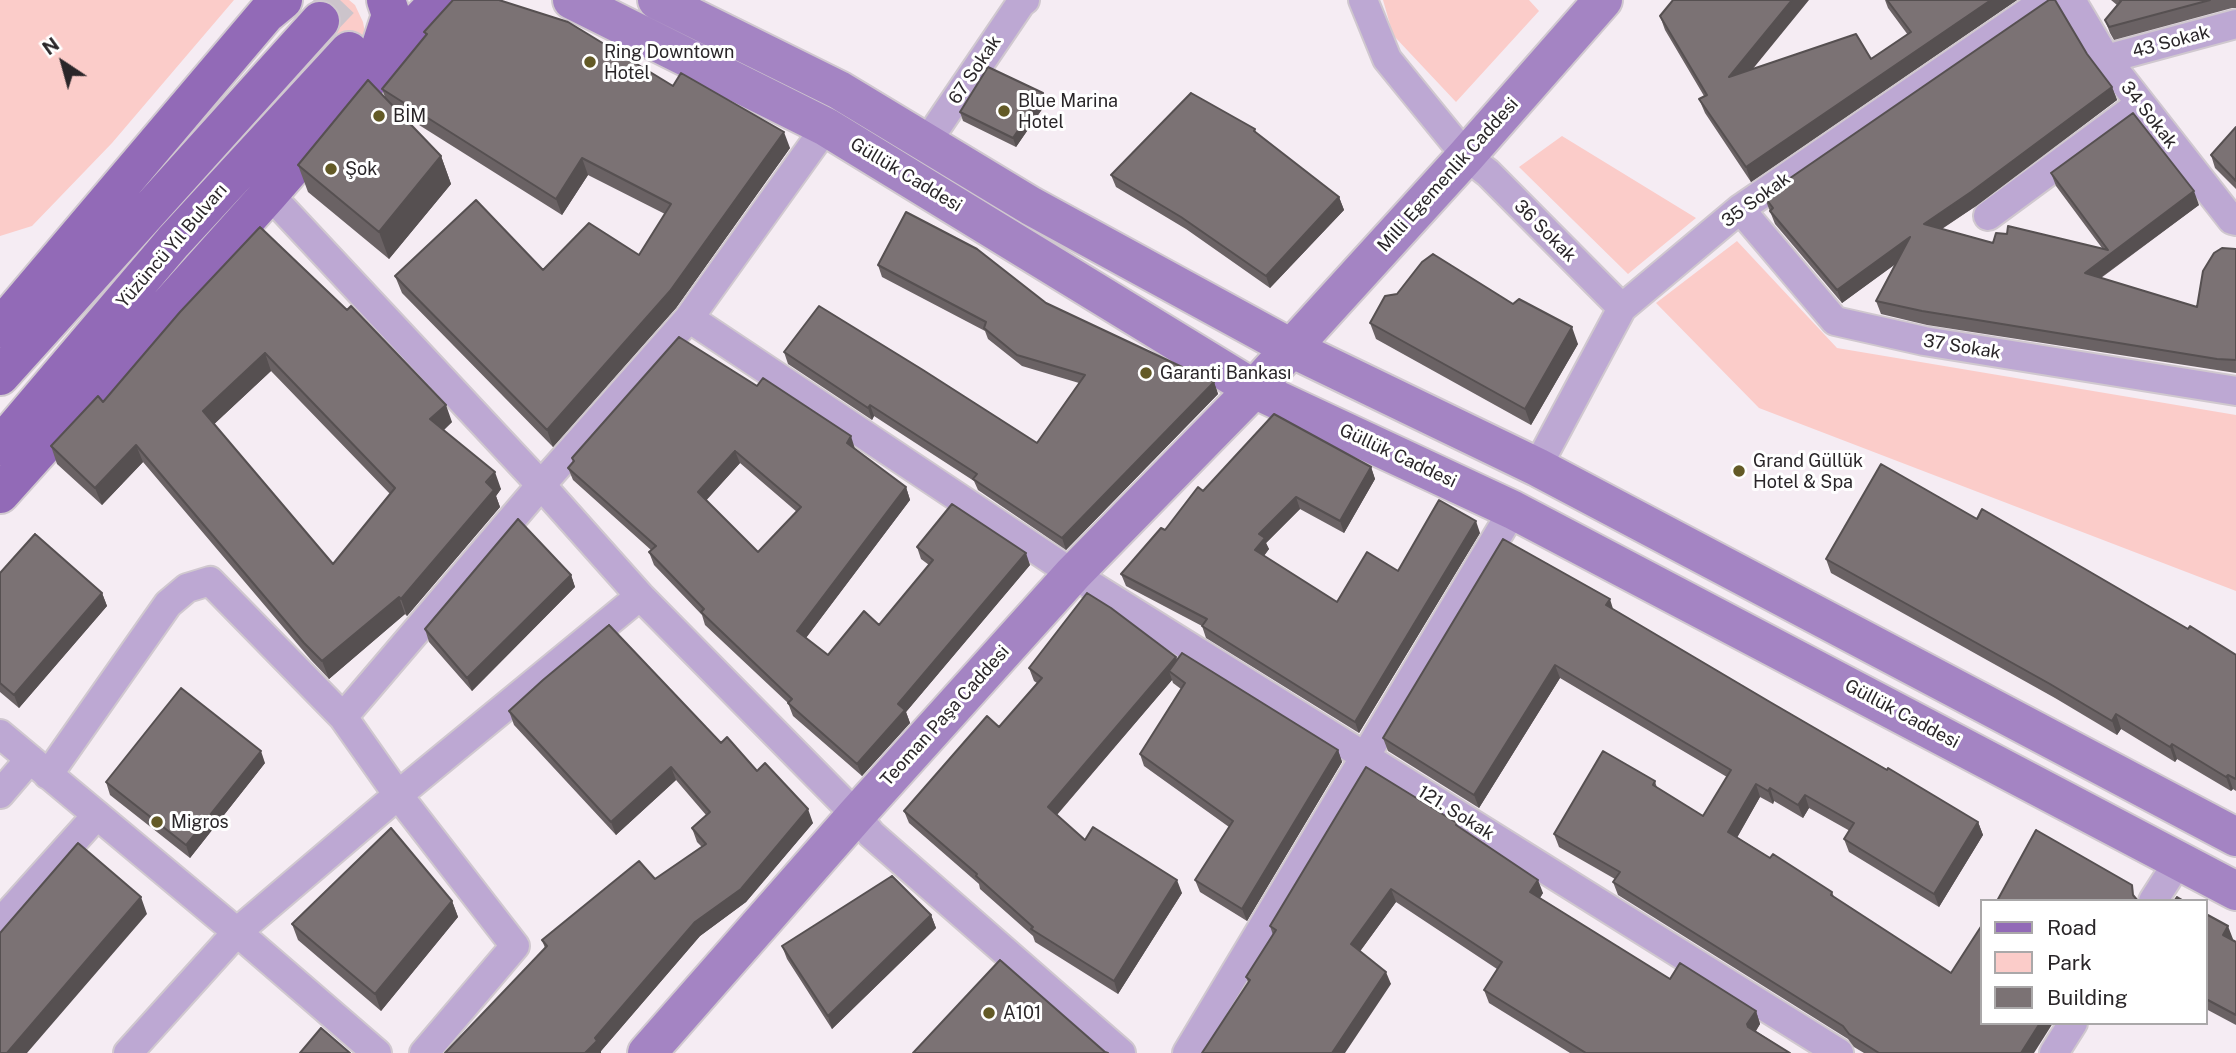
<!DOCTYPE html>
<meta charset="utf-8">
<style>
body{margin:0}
#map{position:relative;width:2236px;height:1053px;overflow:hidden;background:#f5ecf3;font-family:"Public Sans",sans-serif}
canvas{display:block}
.legend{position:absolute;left:1980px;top:899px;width:228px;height:126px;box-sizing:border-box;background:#fff;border:2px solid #aaa8a9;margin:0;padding:9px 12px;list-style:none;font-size:21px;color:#2a2629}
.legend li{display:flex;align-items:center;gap:14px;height:35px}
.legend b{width:35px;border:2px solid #aaa8a9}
.north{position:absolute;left:28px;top:28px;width:70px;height:70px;-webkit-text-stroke:5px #fff;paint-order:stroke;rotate:324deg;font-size:19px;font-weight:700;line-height:28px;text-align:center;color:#2a2629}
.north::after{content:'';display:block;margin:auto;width:24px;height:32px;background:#2a2629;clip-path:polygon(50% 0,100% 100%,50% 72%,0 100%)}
</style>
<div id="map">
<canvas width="2236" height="1053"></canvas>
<ul class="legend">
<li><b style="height:9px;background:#926ab7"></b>Road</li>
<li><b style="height:19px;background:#fbccc9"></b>Park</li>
<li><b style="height:19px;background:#7b7274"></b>Building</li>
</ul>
<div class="north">N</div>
</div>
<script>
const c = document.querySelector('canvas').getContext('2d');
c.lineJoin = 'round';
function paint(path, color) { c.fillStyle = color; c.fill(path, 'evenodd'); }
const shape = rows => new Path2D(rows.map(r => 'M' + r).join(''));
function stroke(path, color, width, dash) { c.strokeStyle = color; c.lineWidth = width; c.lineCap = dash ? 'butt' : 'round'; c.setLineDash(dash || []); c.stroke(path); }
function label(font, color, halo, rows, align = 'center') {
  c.font = font + ' "Public Sans",sans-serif'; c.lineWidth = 6; c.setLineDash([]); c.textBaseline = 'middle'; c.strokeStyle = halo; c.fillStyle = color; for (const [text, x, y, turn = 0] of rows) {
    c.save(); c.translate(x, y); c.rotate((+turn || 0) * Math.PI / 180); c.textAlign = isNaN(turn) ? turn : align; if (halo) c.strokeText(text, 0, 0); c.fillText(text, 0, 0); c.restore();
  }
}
paint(shape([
 [0,0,234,0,112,143,32,226,0,236],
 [324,0,349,0,355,5,363,22,366,38,357,53,308,6],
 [1383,0,1529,0,1539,11,1456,102,1393,35],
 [1562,136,1696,218,1628,274,1519,167],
 [1737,241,1837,348,2236,415,2236,591,1759,408,1656,303]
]), '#fbccc9');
stroke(shape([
 [320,21,340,0]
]), '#ccc4cb', 38, [38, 19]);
const street = shape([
 [1363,0,1387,59,1466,156,1488,173,1622,308],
 [2071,0,2106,59,2232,220,2236,221],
 [2106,59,2236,24],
 [926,143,1021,3,1025,0],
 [269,194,541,485,640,596,856,815,871,834,1121,1053],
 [1740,209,1835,321,1924,341,2236,391],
 [1988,216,2140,104],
 [689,318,1073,574,1839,1053],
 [1537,467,1622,308,1740,209,2046,0],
 [343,717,541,485,689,318,826,127],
 [0,734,237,932,377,1053],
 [48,775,168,604,187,588,210,581,343,717,398,795,515,946,424,1053],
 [0,794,30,759],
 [2153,901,2178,862],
 [0,923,97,815],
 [128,1053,237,932,398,795,640,596],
 [1187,1053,1513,510],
 [2054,1053,2073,1023]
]);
const secondary = shape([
 [572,0,826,127,1254,389,1513,510,2236,891],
 [657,0,839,90,1031,206,1291,348,1537,467,2236,837],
 [647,1053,856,815,1073,574,1254,389,1466,156,1603,0]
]);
const primary = shape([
 [375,64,391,15,386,0],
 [0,328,266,14,283,0],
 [0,376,320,21],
 [0,446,173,242,349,51],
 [0,494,269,194,417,24,440,0]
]);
stroke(street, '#d0c8cf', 32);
stroke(secondary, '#d0c8cf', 42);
stroke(primary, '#d0c8cf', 42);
stroke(street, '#bda8d3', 28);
stroke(secondary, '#a484c3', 38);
stroke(primary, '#926ab7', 38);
paint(shape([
 [1885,0,2017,0,1751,182,1705,113,1699,99,1704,96,1665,30,1660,16,1752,69,1871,59,1908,35,1888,8],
 [2111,0,2236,0,2236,8,2232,8,2114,40,2110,33,2105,20,2117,5],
 [424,32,673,86,790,148,676,308,553,447,402,293,395,276,543,270,639,255,665,214,588,175,562,215,400,113,441,156,451,184,389,259,308,192,298,165,385,97,382,89,426,36],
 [2087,54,2112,87,2117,100,1976,206,1942,229,1993,243,2102,248,2056,186,2051,173,2199,205,2101,278,2197,307,2236,249,2236,373,1927,325,1881,314,1876,301,1895,264,1842,303,1775,224,1764,196],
 [1043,93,1047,102,1016,147,963,121,960,112],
 [2236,127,2236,189,2215,168,2211,155],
 [1255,129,1256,133,1339,197,1344,210,1270,288,1186,229,1116,187,1111,175],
 [878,265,1046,303,1214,382,1218,394,1066,550,978,490,974,481,874,416,872,420,788,364,784,352,1037,443,1079,383,1022,366,988,339,985,331,882,277],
 [1513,304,1578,344,1531,425,1376,339,1370,323],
 [180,312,452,422,443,430,501,489,496,496,500,507,407,616,405,614,329,679,311,660,143,462,102,505,57,464,51,446,103,402],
 [271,371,390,494,333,564,214,424],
 [679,337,855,449,906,487,910,500,806,638,828,655,879,625,929,565,921,559,917,547,1030,565,906,712,910,723,862,776,793,716,788,703,705,625,702,615,654,565,649,552,651,550,573,480,568,468,573,462,572,458],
 [740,463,797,512,758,552,706,500],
 [1371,467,1375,479,1344,533,1300,509,1266,543,1269,549,1264,556,1337,602,1398,571,1480,533,1359,733,1206,638,1202,626,1126,586,1121,574,1203,491],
 [1977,519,2236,655,2236,791,2233,789,2231,791,2177,759,2175,762,2121,729,2117,735,2055,698,1831,573,1826,559],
 [0,573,102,593,107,606,19,708,0,692],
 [571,575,575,587,472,691,429,642,425,629],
 [1614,610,1770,702,1978,822,1983,835,1939,907,1849,852,1844,839,1850,831,1809,808,1803,818,1774,801,1773,804,1760,797,1737,837,1770,858,1832,892,1834,897,2034,1053,1864,1053,1854,1047,1848,1039,1618,895,1613,882,1615,879,1559,847,1554,834,1655,781,1657,788,1703,816,1727,777,1560,678,1479,808,1388,751,1383,738],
 [1176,657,1177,660,1338,750,1342,762,1247,921,1200,892,1195,880,1229,827,1144,766,1140,754,1181,689,1173,683,1172,680,1057,815,1085,840,1182,893,1118,994,1035,942,1033,936,980,889,979,884,909,823,904,811,999,727,1037,683,1034,681,1029,668],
 [509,711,721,743,757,771,813,823,746,902,700,936,601,1051,601,1053,445,1053,545,948,542,940,655,879,702,847,697,842,692,828,706,815,676,780,616,835,514,725],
 [265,763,190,858,110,795,106,782],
 [1458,826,1543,893,1540,898,1670,979,1756,1011,1760,1024,1756,1031,1790,1053,1570,1053,1489,1003,1484,990,1497,969,1396,902,1360,951,1391,984,1248,982,1246,977,1273,935,1270,926],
 [452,901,458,917,381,1011,298,940,292,924],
 [2206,914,2232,940,2236,942,2236,1025,2206,1009],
 [931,915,936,928,832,1029,787,959,782,946]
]), '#6a6264');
paint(shape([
 [1792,0,1809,0,1734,92,1729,77],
 [1991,0,2017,0,1751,182,1746,167],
 [2112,87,2117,100,1976,206,1929,237,1924,224],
 [1043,93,1047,102,1016,147,1013,138],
 [784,132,790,148,676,308,553,447,547,430],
 [441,156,451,184,389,259,379,232],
 [582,158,588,175,562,215,556,199],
 [2194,191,2199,205,2089,286,2085,273],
 [1339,197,1344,210,1270,288,1266,276],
 [1910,237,1915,250,1842,303,1837,290],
 [1572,327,1578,344,1531,425,1525,409],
 [265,353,271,371,209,429,203,411],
 [1214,382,1218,394,1066,550,1062,538],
 [446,405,452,422,437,437,430,419],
 [870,405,874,416,872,420,868,408],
 [851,436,855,449,847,443],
 [136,445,143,462,102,505,95,488],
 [735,451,740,463,703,504,698,492],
 [1371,467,1375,479,1344,533,1340,521],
 [495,472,501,489,496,496,500,507,407,616,401,599],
 [906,487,910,500,802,643,797,631],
 [1296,497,1300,509,1266,543,1269,549,1259,562,1255,550,1259,534],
 [1476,521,1480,533,1359,733,1355,722],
 [1026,553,1030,565,906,712,910,723,862,776,857,764,898,704],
 [571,575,575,587,472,691,467,678],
 [102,593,107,606,19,708,14,695],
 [399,597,405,614,329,679,322,661],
 [1610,599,1614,612,1606,605],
 [1176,657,1181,670,1169,671,1172,680,1053,819,1048,807],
 [1555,665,1560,678,1479,808,1474,795],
 [2116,714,2121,729,2117,735,2112,721],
 [2172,744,2177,759,2175,762,2170,747],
 [1338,750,1342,762,1247,921,1242,909],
 [261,751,265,763,190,858,186,845],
 [671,767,676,780,616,835,611,822],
 [2228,775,2233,789,2231,791,2226,777],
 [1756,784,1760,797,1733,845,1728,832],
 [1770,788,1774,801,1773,804,1768,791],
 [1805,795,1809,808,1803,818,1798,805],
 [808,809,813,823,746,902,700,936,601,1051,601,1053,585,1053,595,1038,695,922],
 [1978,822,1983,835,1939,907,1934,894],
 [1177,880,1182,893,1118,994,1114,981],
 [1538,880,1543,893,1535,905,1530,892],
 [1391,889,1396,902,1356,957,1351,944],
 [141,897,147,914,27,1053,7,1053],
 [452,901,458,917,381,1011,375,994],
 [931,915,936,928,832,1029,828,1016],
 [2228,926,2233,939,2228,948,2223,935],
 [1386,972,1391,984,1345,1053,1332,1053],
 [1756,1011,1760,1024,1752,1037,1747,1024],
 [2040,1023,2053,1023,2034,1053,2021,1053]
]), '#565051');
const building = shape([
 [453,0,499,0,568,22,673,86,681,73,784,132,670,291,547,430,395,276,476,200,543,270,589,223,639,255,671,204,582,158,556,199,382,89,427,34,424,32,453,0],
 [1673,0,1792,0,1729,77,1856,34,1871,59,1911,32,1887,0,1991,0,1746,167,1699,99,1707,95,1660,16,1673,0],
 [2049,0,2055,0,2087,54,2112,87,1971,192,1924,224,1993,243,1996,233,2007,234,2008,226,2108,250,2051,173,2133,113,2194,191,2085,273,2197,307,2203,271,2214,253,2222,248,2236,249,2236,360,2217,359,1922,311,1876,301,1910,237,1837,290,1770,211,1773,208,1764,196,2049,0],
 [2120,0,2210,0,2109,27,2105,20,2121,1,2120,0],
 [988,67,1043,93,1013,138,960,112,988,67],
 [368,80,441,156,379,232,298,165,368,80],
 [1191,93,1255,129,1254,131,1339,197,1266,276,1181,217,1111,175,1191,93],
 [2236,127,2236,181,2211,155,2236,127],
 [906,212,977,249,1046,303,1214,382,1062,538,973,479,977,474,870,405,868,408,784,352,819,306,923,370,1037,443,1085,375,1017,355,984,328,986,322,878,265,906,212],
 [260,227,347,310,351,306,446,405,430,419,495,472,486,482,494,490,401,599,399,597,322,661,304,643,136,445,95,488,51,446,98,396,103,402,180,312,260,227],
 [265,353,395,488,333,564,203,411,265,353],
 [1433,254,1513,304,1519,299,1572,327,1525,409,1370,323,1385,296,1397,294,1422,262,1433,254],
 [679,337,757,386,763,378,851,436,847,443,906,487,797,631,828,655,864,611,879,625,933,560,917,547,952,504,1026,553,898,704,905,710,857,764,788,703,792,699,701,612,704,609,649,552,656,546,568,468,574,461,572,458,679,337],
 [735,451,801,507,758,552,698,492,735,451],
 [1274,414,1371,467,1340,521,1296,497,1259,534,1265,538,1255,550,1337,602,1367,552,1398,571,1439,500,1476,521,1355,722,1202,626,1207,619,1121,574,1161,528,1165,530,1198,487,1203,491,1274,414],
 [1881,464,1977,519,1982,509,2188,629,2190,626,2236,655,2236,779,2228,775,2226,777,2172,744,2170,747,2116,714,2112,721,2050,684,1826,559,1881,464],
 [518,519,571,575,467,678,425,629,518,519],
 [35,534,102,593,14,695,0,683,0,573,35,534],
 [1503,539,1610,599,1606,605,1770,702,1887,770,1888,768,1978,822,1934,894,1844,839,1854,823,1805,795,1798,805,1770,788,1768,791,1756,784,1728,832,1770,858,1773,854,1832,892,1831,895,1951,973,1982,925,1982,1023,2040,1023,2021,1053,1879,1053,1849,1034,1843,1026,1613,882,1620,872,1554,834,1603,751,1655,781,1653,785,1703,816,1731,770,1555,665,1474,795,1383,738,1503,539],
 [1087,593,1111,608,1176,657,1048,807,1085,840,1093,827,1177,880,1114,981,1031,929,1033,927,976,876,977,874,904,811,987,716,999,727,1042,678,1029,668,1087,593],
 [609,625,721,743,727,737,757,771,765,763,808,809,741,889,695,922,595,1038,597,1041,585,1053,445,1053,547,946,542,940,639,861,655,879,706,844,692,828,710,812,671,767,611,822,509,711,543,680,609,625],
 [1182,653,1338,750,1242,909,1195,880,1233,821,1140,754,1185,683,1169,671,1182,653],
 [181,688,261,751,186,845,106,782,181,688],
 [1366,767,1457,823,1456,825,1538,880,1530,892,1670,979,1680,963,1756,1011,1747,1024,1748,1027,1790,1053,1586,1053,1484,990,1502,962,1391,889,1351,944,1386,972,1332,1053,1202,1053,1250,980,1246,977,1276,930,1270,926,1366,767],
 [391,828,452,901,375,994,292,924,391,828],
 [2036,830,2132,885,2133,895,2138,901,1997,901,2036,830],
 [78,843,141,897,7,1053,0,1053,0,933,78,843],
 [892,876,931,915,828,1016,782,946,892,876],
 [2177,897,2184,901,2174,901,2177,897],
 [2206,914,2228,926,2223,935,2236,942,2236,1015,2206,999,2206,914],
 [1000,960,1105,1052,1108,1053,913,1053,1000,960],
 [321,1028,350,1053,300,1053,321,1028]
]);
paint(building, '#7b7274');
stroke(building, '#565051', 2);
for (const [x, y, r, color] of [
 [590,62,7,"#635a26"],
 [1004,111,7,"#635a26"],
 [379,116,7,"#635a26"],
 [331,169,7,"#635a26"],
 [1146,373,7,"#635a26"],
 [1739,471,7,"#635a26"],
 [157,822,7,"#635a26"],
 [989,1013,7,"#635a26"]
]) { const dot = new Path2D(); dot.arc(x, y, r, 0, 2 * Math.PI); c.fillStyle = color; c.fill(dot); stroke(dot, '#fff', 2.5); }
label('18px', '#2a2629', '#fff', [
 ["43 Sokak",2171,42,-15],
 ["67 Sokak",975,70,-56],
 ["34 Sokak",2149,115,52],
 ["Güllük Caddesi",906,175,31],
 ["Milli Egemenlik Caddesi",1448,175,-48],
 ["35 Sokak",1756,200,-36],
 ["36 Sokak",1545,231,45],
 ["Yüzüncü Yıl Bulvarı",172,246,-49],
 ["37 Sokak",1962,347,9],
 ["Güllük Caddesi",1398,456,25],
 ["Güllük Caddesi",1902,714,28],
 ["Teoman Paşa Caddesi",945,716,-48],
 ["121. Sokak",1456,813,32]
]);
label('18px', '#2a2629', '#fff', [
 ["Ring Downtown",604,52],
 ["Hotel",604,73],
 ["Blue Marina",1018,101],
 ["Hotel",1018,122],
 ["BİM",393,116],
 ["Şok",345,169],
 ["Garanti Bankası",1160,373],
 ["Grand Güllük",1753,461],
 ["Hotel & Spa",1753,482],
 ["Migros",171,822],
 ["A101",1003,1013]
], 'left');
</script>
